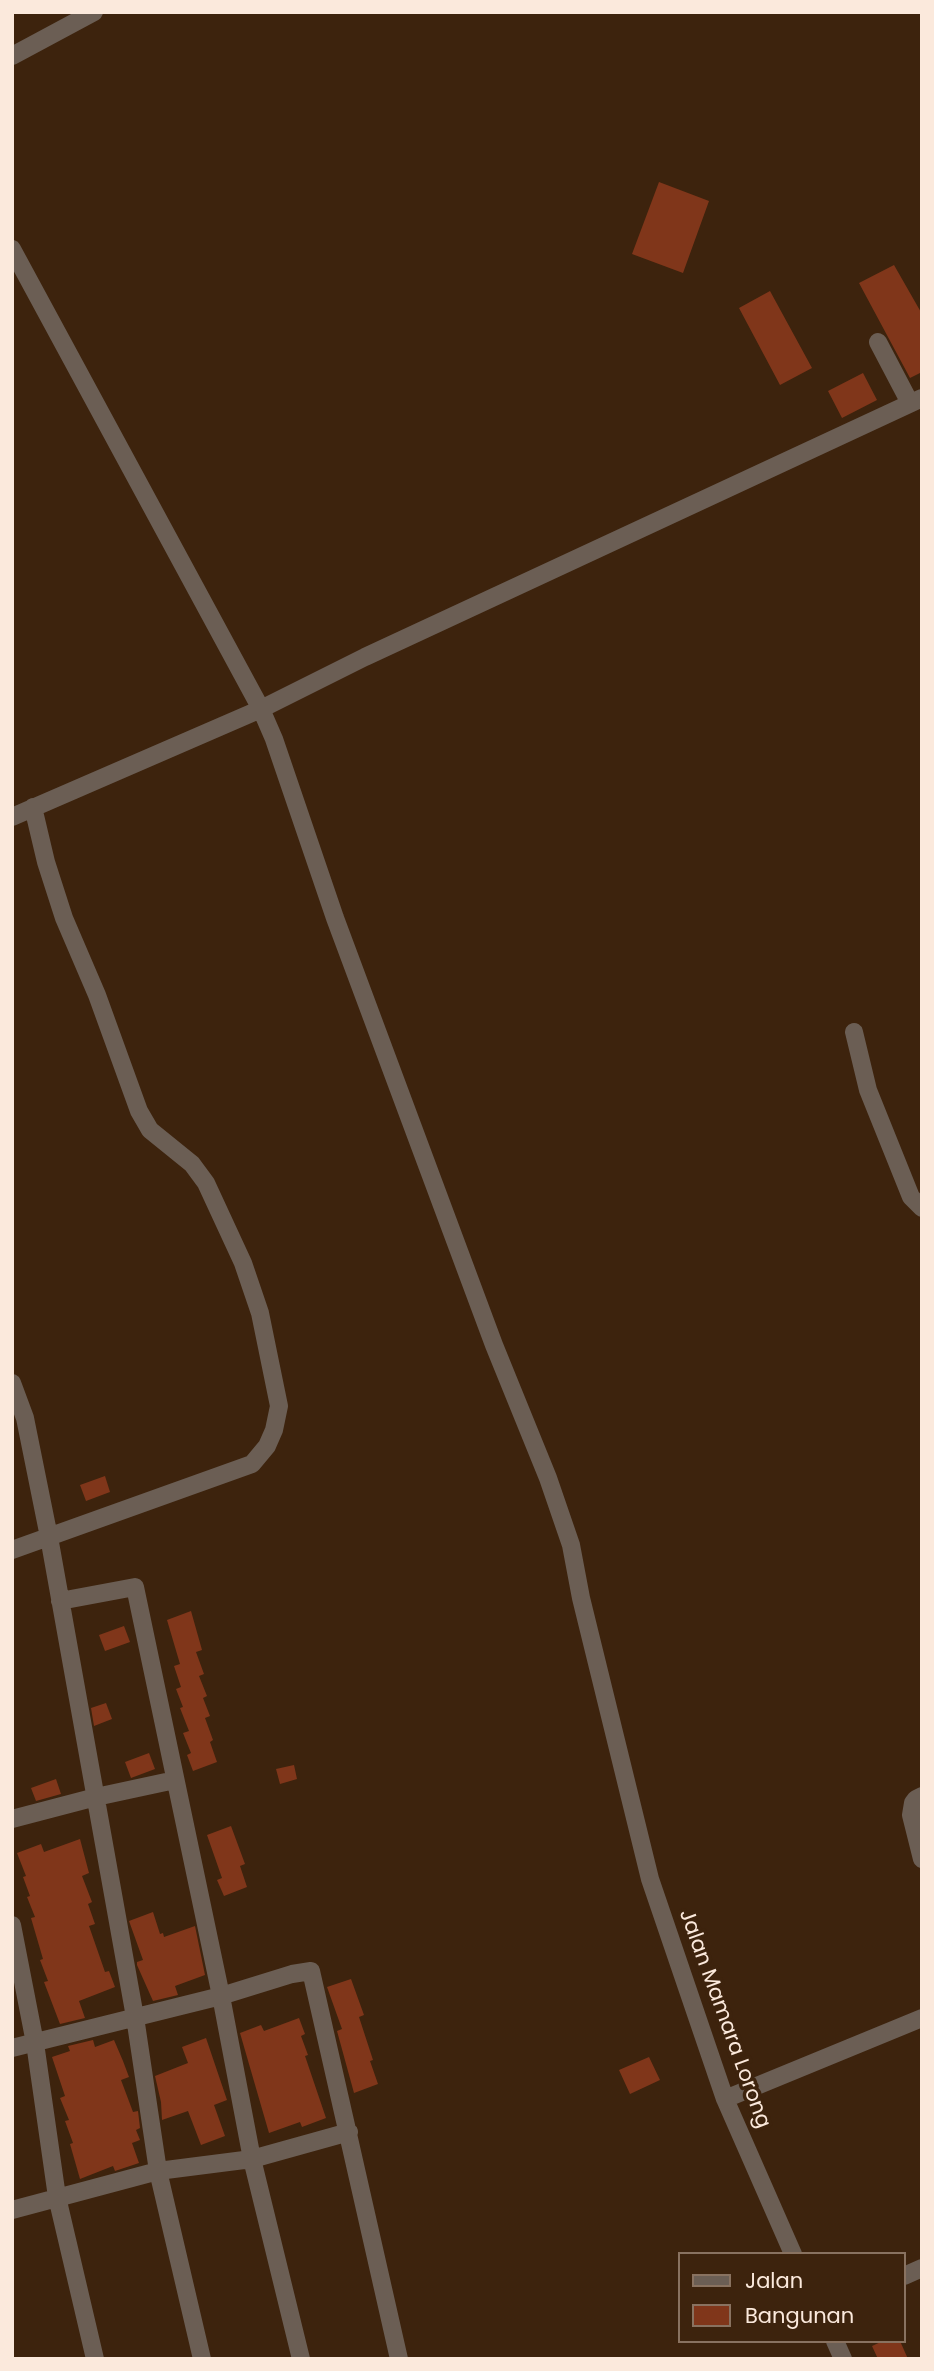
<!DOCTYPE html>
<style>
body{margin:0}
#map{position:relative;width:934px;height:2371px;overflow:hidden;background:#3d230d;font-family:Poppins,sans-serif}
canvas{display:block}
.frame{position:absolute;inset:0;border:14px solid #fbe9dc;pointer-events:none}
.legend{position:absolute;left:678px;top:2252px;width:228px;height:91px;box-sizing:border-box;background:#3d230d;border:2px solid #897260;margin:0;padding:9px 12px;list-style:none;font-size:21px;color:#fbe9dc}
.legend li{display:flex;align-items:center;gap:14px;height:35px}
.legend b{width:35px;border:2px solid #897260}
</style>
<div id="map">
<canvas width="934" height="2371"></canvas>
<div class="frame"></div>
<ul class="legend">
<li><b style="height:9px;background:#6b5e54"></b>Jalan</li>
<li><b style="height:19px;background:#80361a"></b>Bangunan</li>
</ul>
</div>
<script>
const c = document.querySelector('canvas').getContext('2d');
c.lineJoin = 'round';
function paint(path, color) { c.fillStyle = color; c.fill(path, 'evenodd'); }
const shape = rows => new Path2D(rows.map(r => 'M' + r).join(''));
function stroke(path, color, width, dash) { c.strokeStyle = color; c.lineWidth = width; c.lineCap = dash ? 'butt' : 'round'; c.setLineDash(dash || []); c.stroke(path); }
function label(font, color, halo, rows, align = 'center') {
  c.font = font + ' Poppins,sans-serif'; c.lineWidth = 7; c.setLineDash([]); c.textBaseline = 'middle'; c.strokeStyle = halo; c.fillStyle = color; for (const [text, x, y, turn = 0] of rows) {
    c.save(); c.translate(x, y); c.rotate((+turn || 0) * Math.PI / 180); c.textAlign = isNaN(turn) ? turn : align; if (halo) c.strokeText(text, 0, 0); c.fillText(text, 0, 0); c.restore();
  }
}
paint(shape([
 [659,182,709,201,683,273,632,254],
 [894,265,922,314,922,372,910,378,859,283],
 [770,291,812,368,780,385,739,308],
 [863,373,877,400,842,418,828,391],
 [105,1476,110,1492,86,1501,80,1485],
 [191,1611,202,1650,196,1652,204,1674,199,1676,207,1696,203,1698,210,1716,205,1718,213,1740,210,1742,217,1762,193,1771,187,1755,191,1753,183,1733,189,1731,180,1708,183,1707,176,1689,181,1687,174,1666,180,1664,167,1620],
 [124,1626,130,1642,105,1651,99,1635],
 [106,1703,112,1719,94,1726,91,1708],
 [149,1753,155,1769,131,1778,125,1762],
 [294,1765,297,1779,280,1784,276,1769],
 [56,1779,61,1794,36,1801,31,1788],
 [231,1826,245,1864,240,1866,247,1887,224,1896,217,1880,222,1878,207,1835],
 [80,1839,89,1873,82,1876,92,1902,88,1904,95,1924,89,1926,105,1972,109,1971,115,1987,79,2001,85,2018,60,2024,44,1982,48,1981,40,1960,43,1959,31,1918,35,1917,27,1897,30,1896,23,1877,26,1876,17,1853,41,1844,44,1852],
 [153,1912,160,1934,163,1933,164,1937,195,1926,205,1975,175,1986,178,1995,153,2001,137,1965,137,1962,143,1960,129,1921],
 [351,1979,364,2015,359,2017,373,2060,370,2061,378,2084,354,2093,337,2031,342,2029,327,1987],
 [299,2018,305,2034,301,2036,308,2055,305,2056,326,2118,302,2127,300,2122,269,2133,240,2033,261,2025,264,2031],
 [206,2038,227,2100,214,2105,225,2136,201,2145,188,2111,162,2120,161,2102,155,2076,188,2063,182,2047],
 [93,2040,95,2047,114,2040,123,2061,129,2077,121,2080,133,2112,138,2111,140,2128,136,2130,140,2140,132,2143,139,2163,115,2171,113,2166,80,2179,70,2144,73,2143,65,2121,69,2120,60,2098,65,2096,52,2057,70,2051,68,2046],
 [649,2057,660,2080,630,2094,619,2070],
 [883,2341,900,2341,908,2359,878,2359,872,2346]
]), '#80361a');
stroke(shape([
 [12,56,94,12],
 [12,249,261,709,274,739,335,918,494,1345,548,1478,571,1545,581,1598,650,1879,725,2099,793,2254],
 [878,342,910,403],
 [12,817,261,709,365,657,922,398],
 [854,1032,868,1090,911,1197,922,1208],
 [12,1383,25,1418,49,1537,135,2017,158,2171,202,2359],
 [12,1550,252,1464,267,1446,274,1430,279,1406,260,1313,243,1263,206,1183,192,1164,150,1130,139,1111,97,995,64,918,46,862,33,807],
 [60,1601,135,1587,221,1996,252,2159,301,2359],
 [922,1796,916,1799,913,1803,911,1815,922,1859],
 [12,1819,96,1797,175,1780],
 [12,1925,35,2043,57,2197,95,2359],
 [12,2048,221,1996,292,1974,311,1971,399,2359],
 [725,2099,922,2018],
 [12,2210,158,2171,252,2159,349,2132],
 [904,2276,922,2268],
 [835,2341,843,2359]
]), '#6b5e54', 18);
label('21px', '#fbe9dc', '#3d230d', [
 ["Jalan Mamara Lorong",724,2019,70]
]);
</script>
